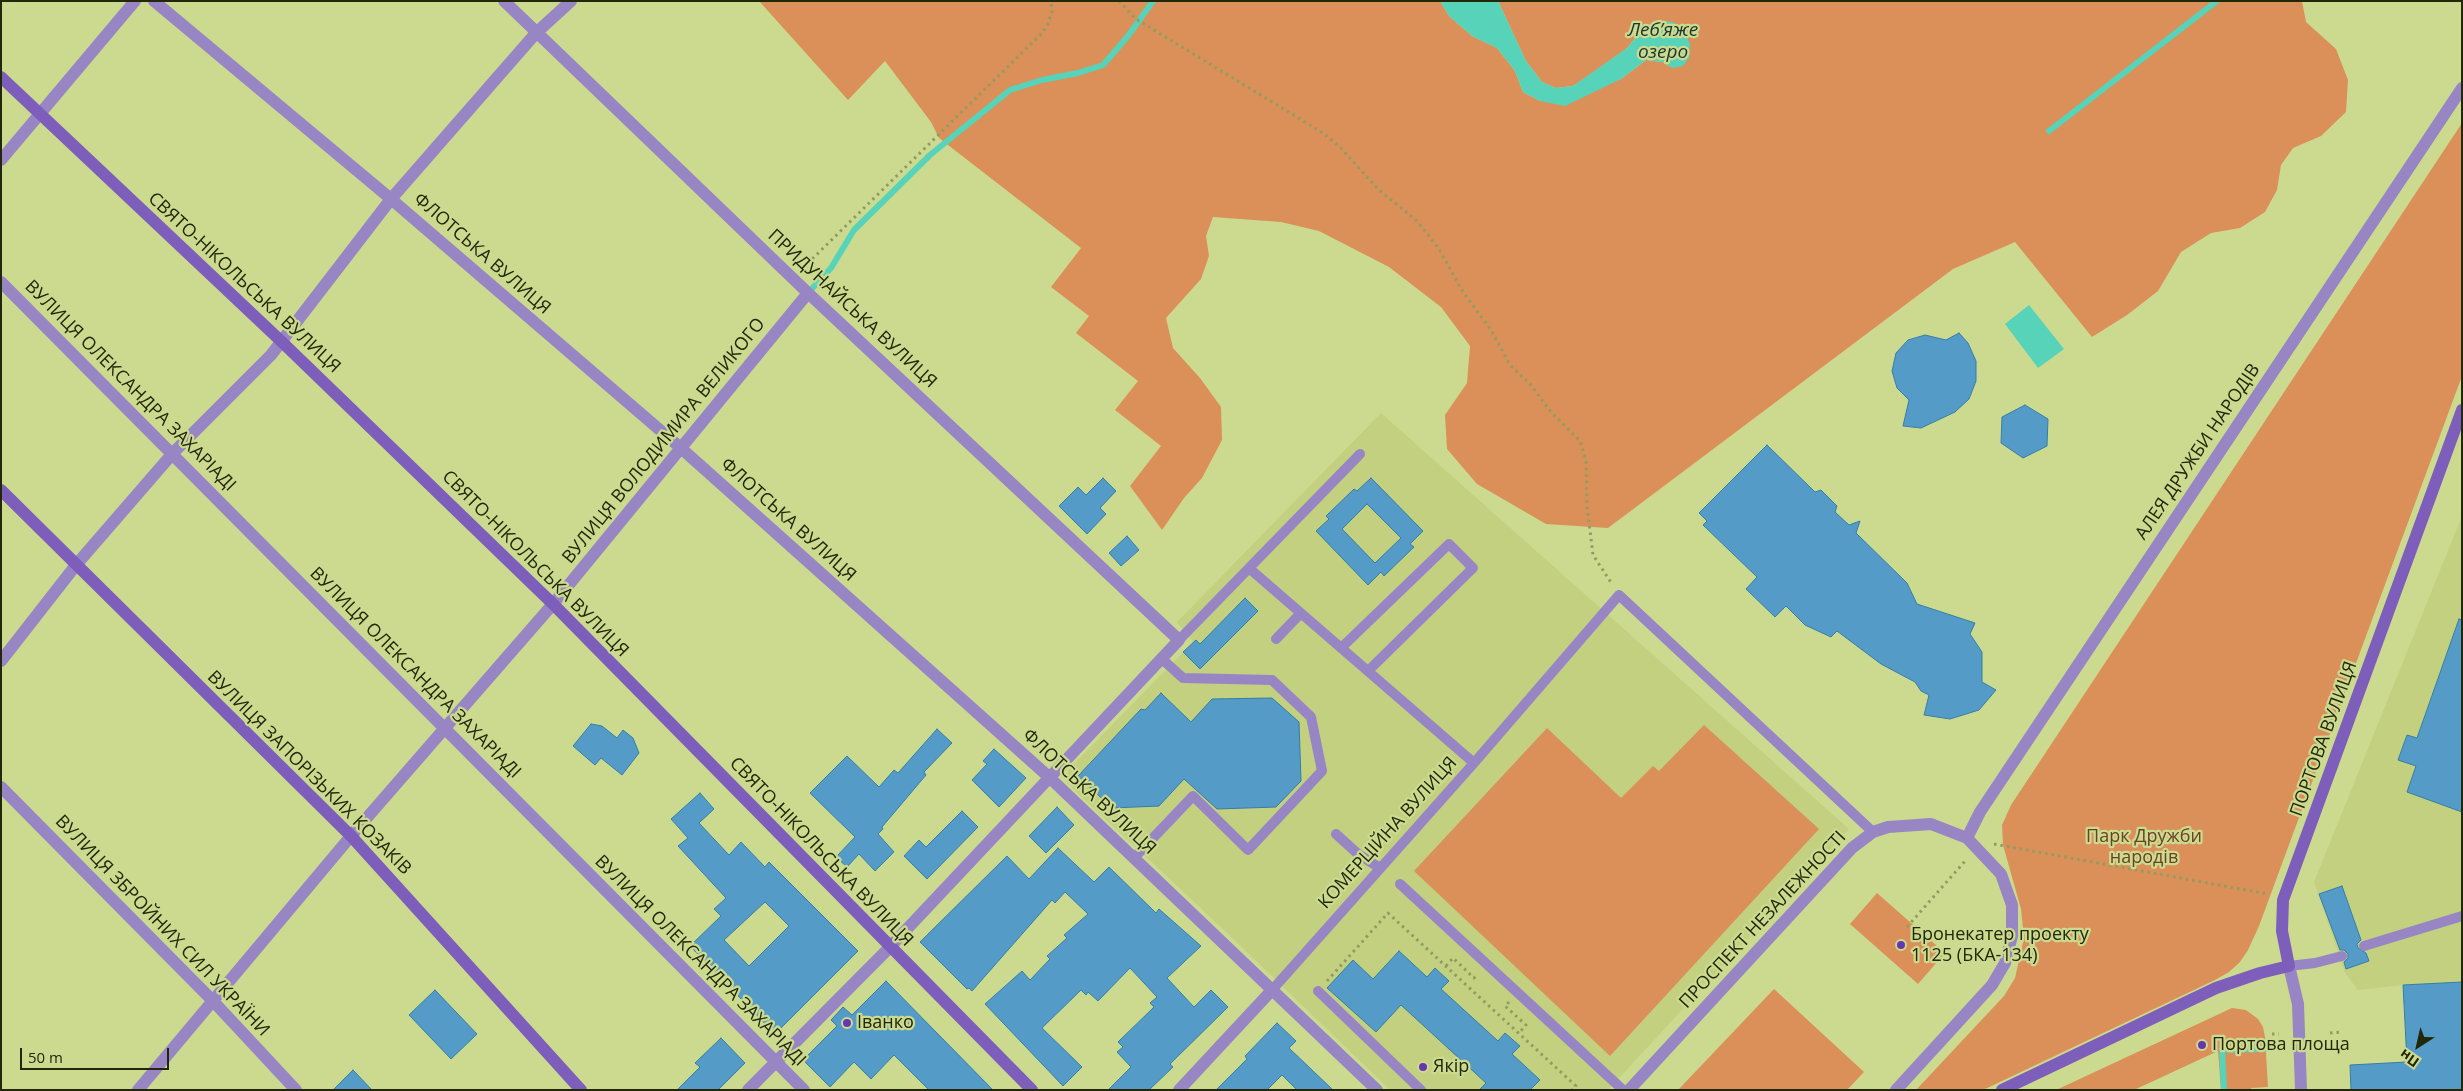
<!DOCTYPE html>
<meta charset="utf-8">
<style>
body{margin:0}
#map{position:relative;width:2463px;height:1091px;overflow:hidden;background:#ccda90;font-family:"Open Sans",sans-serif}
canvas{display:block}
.frame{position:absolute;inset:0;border:2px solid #222709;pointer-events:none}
.north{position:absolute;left:2393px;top:1021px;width:50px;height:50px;-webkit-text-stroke:4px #ccda90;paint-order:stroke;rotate:215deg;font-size:14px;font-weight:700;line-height:20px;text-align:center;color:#222709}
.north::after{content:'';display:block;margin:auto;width:18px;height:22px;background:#222709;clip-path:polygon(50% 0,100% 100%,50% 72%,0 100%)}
.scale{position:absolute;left:20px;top:1048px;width:149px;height:22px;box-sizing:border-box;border:2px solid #222709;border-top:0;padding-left:6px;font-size:15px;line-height:18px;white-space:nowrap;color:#222709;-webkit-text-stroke:4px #ccda90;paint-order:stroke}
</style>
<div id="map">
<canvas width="2463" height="1091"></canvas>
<div class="frame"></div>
<div class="north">Пн</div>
<div class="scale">50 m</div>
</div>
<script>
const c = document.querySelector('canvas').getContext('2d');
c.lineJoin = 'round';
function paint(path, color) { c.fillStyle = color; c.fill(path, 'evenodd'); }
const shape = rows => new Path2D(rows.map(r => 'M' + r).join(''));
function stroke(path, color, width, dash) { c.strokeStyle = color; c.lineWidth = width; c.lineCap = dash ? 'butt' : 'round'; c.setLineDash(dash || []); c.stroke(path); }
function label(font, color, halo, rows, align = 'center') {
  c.font = font + ' "Open Sans",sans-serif'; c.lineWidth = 4.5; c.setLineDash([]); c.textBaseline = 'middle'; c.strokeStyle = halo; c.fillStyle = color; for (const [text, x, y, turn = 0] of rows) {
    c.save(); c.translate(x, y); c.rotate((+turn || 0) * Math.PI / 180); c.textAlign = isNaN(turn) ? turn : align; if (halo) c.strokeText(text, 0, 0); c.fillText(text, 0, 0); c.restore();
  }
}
paint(shape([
 [1381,413,1849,829,1608,1090,1390,1090,1222,928,1067,783,1068,770,1193,642,1177,622],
 [2462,516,2462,1090,2351,1090,2350,1065,2407,1062,2403,985,2358,990,2345,973,2314,882]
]), '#c2d07f');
paint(shape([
 [759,1,1440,1,1449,16,1472,36,1497,48,1515,71,1523,92,1540,101,1621,79,1646,60,1662,62,1673,68,1642,30,1627,48,1591,74,1573,86,1556,88,1542,82,1526,61,1498,1,2302,1,2306,22,2336,49,2348,80,2346,112,2321,136,2293,148,2281,165,2277,190,2265,212,2240,228,2211,233,2181,252,2158,291,2127,315,2092,337,2015,242,1953,269,1608,528,1546,524,1477,484,1447,449,1445,415,1467,383,1470,346,1441,307,1389,267,1319,231,1281,222,1213,217,1206,236,1209,256,1201,279,1166,318,1173,348,1200,378,1221,407,1222,440,1202,478,1184,498,1162,530,1130,486,1161,446,1115,410,1138,381,1076,333,1089,316,1051,287,1081,248,939,138,931,122,885,61,848,100],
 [2462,123,2462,376,2259,926,2248,950,2240,962,2229,972,2215,980,1983,1090,1916,1090,2004,996,2015,978,2024,938,2021,909,2003,845,2002,825,2011,805],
 [1704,725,1819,829,1610,1056,1414,871,1547,728,1621,798,1653,766,1659,771],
 [1877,893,1945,953,1918,984,1850,924],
 [1774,989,1864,1072,1847,1090,1678,1090],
 [2232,1008,2246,1010,2258,1019,2263,1027,2265,1037,2268,1087,2251,1088,2251,1090,2221,1090,2218,1051,2134,1090,2056,1090]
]), '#da9058');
paint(shape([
 [1440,1,1498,1,1526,61,1542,82,1556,88,1573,86,1627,48,1642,30,1660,21,1673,22,1683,31,1690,43,1689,58,1683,66,1673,68,1662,62,1646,60,1621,79,1565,106,1540,101,1523,92,1515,71,1497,48,1472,36,1449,16],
 [2029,305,2064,349,2038,368,2005,324]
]), '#56d3b9');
stroke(shape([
 [2049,131,2217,1],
 [808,293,831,268,854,230,930,155,1010,90,1042,80,1078,73,1103,65,1128,36,1153,1],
 [2224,1090,2222,1050,2266,1049]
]), '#56d3b9', 6);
const building = shape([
 [1959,333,1968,343,1976,361,1976,381,1969,399,1955,412,1921,428,1903,426,1909,400,1897,388,1892,371,1896,353,1908,340,1925,335,1946,340,1959,333],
 [2025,405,2048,419,2047,446,2023,458,2001,443,2002,417,2025,405],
 [1767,445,1815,492,1821,490,1837,506,1835,512,1849,525,1860,521,1856,533,1907,583,1917,604,1975,623,1970,634,1982,652,1982,682,1996,690,1979,710,1950,719,1924,715,1929,695,1921,691,1915,682,1881,664,1837,631,1831,637,1805,625,1786,606,1775,617,1746,589,1757,577,1703,525,1707,521,1699,513,1767,445],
 [1103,478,1116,491,1100,508,1106,514,1087,534,1059,506,1078,487,1086,495,1103,478],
 [1371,478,1423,531,1410,544,1414,547,1384,576,1381,572,1368,585,1316,531,1329,519,1326,516,1354,489,1357,491,1371,478],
 [1367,504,1401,538,1375,563,1342,529,1367,504],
 [1127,536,1139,550,1121,566,1109,553,1127,536],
 [1245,598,1258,611,1200,669,1183,652,1196,640,1200,644,1245,598],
 [2459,619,2462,620,2462,812,2407,792,2416,766,2398,760,2407,735,2417,738,2459,619],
 [1161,693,1191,722,1212,699,1272,698,1299,722,1301,781,1276,807,1217,809,1184,779,1159,806,1112,808,1078,776,1141,709,1145,710,1161,693],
 [591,724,602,726,617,738,623,730,633,738,639,753,622,775,601,758,595,765,573,746,591,724],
 [937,729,952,743,924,772,926,775,882,827,883,829,878,834,894,852,875,871,859,854,847,867,836,857,855,837,810,793,847,756,879,787,894,770,898,773,937,729],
 [994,749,1026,778,999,807,972,780,987,764,983,761,994,749],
 [700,793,714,809,699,823,729,855,741,842,765,867,769,862,858,951,775,1034,690,946,721,916,714,909,726,898,678,846,688,838,671,819,700,793],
 [765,902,789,926,749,966,724,940,765,902],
 [1057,807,1074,825,1046,853,1029,836,1057,807],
 [962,811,978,827,927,879,904,856,919,840,926,847,962,811],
 [1058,848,1094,882,1109,867,1156,913,1159,909,1201,946,1167,978,1194,1007,1211,990,1228,1007,1170,1064,1173,1067,1149,1090,1108,1090,1131,1067,1117,1052,1123,1047,1118,1042,1154,1007,1150,1003,1157,997,1130,968,1098,1001,1088,992,1086,995,1081,990,1042,1028,1082,1067,1063,1086,985,1004,1022,971,1030,980,1050,959,1047,956,1067,938,1064,935,1088,914,1065,892,1055,903,1052,900,972,991,969,988,967,989,920,942,1007,856,1029,879,1058,848],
 [2342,886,2361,940,2357,944,2358,948,2366,953,2369,961,2346,969,2344,962,2348,958,2348,954,2344,950,2340,950,2319,894,2342,886],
 [1399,951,1427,977,1435,968,1449,981,1441,989,1498,1041,1505,1033,1520,1046,1512,1054,1540,1080,1530,1090,1479,1090,1486,1083,1401,1005,1376,1032,1327,988,1353,960,1373,979,1399,951],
 [886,981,935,1031,993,1090,929,1090,894,1055,871,1079,854,1062,830,1087,803,1060,837,1026,831,1020,843,1007,852,1015,886,981],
 [2462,982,2462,1090,2351,1090,2350,1065,2407,1062,2403,985,2462,982],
 [435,990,477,1034,451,1059,409,1015,435,990],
 [1277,1023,1296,1041,1289,1048,1333,1090,1297,1090,1282,1075,1267,1090,1216,1090,1247,1059,1245,1056,1277,1023],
 [721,1038,745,1063,718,1090,677,1090,700,1067,695,1063,721,1038],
 [353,1070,372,1090,333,1090,353,1070]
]);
paint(building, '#549cc7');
stroke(building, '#357ea7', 1);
stroke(shape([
 [1119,1,1136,19,1323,133,1339,146,1378,189,1417,221,1439,249,1463,292,1491,330,1510,365,1530,384,1551,412,1580,441,1586,460,1587,506,1593,555,1612,584],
 [803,268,1042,33,1048,24,1052,11,1051,1],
 [1994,844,2268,894],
 [1907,927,1966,860],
 [1446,966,1453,958,1474,978,1477,974],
 [1327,981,1388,913,1576,1086,1572,1090],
 [1509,1002,1505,1006,1526,1025,1519,1033],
 [2330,1033,2341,1032],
 [2272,1034,2279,1034]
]), '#919c61', 3, [2.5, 4]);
stroke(shape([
 [1250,569,1474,763],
 [1276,639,1301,613],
 [1179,640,1360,454],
 [1341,648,1449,544,1473,568,1368,671],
 [1336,834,1358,854,1380,868],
 [1134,858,1193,796,1248,850,1322,771,1311,717,1272,680,1183,678,1162,659],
 [1400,884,1623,1090],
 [2364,946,2462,916],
 [2289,966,2315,963,2342,956],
 [1273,989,1474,763,1619,595,1873,832],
 [1318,991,1421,1090]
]), '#9886c4', 10);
stroke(shape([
 [154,1,391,199,682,449,1049,777,1377,1090],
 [504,1,808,293,1179,640,890,947,748,1090],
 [1,160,135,1],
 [1,282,804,1090],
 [1,661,76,565,173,453,271,355,391,199,536,33,571,1],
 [1,787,213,1001,296,1090],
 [1967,838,1980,812,2462,88],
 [2289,966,2298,1004,2301,1090],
 [138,1090,351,836,553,604,808,293],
 [1179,1090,1273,989],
 [1629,1090,1852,848,1873,832,1888,827,1931,824,1967,838,2001,874,2012,905,2012,936,2005,963,1992,985,1896,1090]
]), '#9886c4', 12);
stroke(shape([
 [1,77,282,342,553,604,1032,1090],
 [1,490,351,836,581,1090],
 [2002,1090,2216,988,2260,973,2289,966,2282,931,2283,900,2462,410]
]), '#7d5ebb', 12);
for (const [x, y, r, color] of [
 [1901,945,5,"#6637ae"],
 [847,1023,5,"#6637ae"],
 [2202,1045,5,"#6637ae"],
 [1423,1067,5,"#6637ae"]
]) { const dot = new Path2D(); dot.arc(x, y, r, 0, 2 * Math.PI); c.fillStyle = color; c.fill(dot); stroke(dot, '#ccda90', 2); }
label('18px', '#222709', '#ccda90', [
 ["ФЛОТСЬКА ВУЛИЦЯ",482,254,41],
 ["СВЯТО-НІКОЛЬСЬКА ВУЛИЦЯ",244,283,43],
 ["ПРИДУНАЙСЬКА ВУЛИЦЯ",852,309,43],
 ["ВУЛИЦЯ ОЛЕКСАНДРА ЗАХАРІАДІ",130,386,45],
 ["ВУЛИЦЯ ВОЛОДИМИРА ВЕЛИКОГО",664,441,-51],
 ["АЛЕЯ ДРУЖБИ НАРОДІВ",2198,452,-56],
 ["ФЛОТСЬКА ВУЛИЦЯ",788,520,42],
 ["СВЯТО-НІКОЛЬСЬКА ВУЛИЦЯ",535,564,45],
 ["ВУЛИЦЯ ОЛЕКСАНДРА ЗАХАРІАДІ",415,673,45],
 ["ПОРТОВА ВУЛИЦЯ",2324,739,-70],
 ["ВУЛИЦЯ ЗАПОРІЗЬКИХ КОЗАКІВ",309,773,45],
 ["ФЛОТСЬКА ВУЛИЦЯ",1089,792,43],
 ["КОМЕРЦІЙНА ВУЛИЦЯ",1388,833,-48],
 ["СВЯТО-НІКОЛЬСЬКА ВУЛИЦЯ",821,852,46],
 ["ПРОСПЕКТ НЕЗАЛЕЖНОСТІ",1763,920,-47],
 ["ВУЛИЦЯ ЗБРОЙНИХ СИЛ УКРАЇНИ",162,926,46],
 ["ВУЛИЦЯ ОЛЕКСАНДРА ЗАХАРІАДІ",700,961,45]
]);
label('18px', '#6a4223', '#ccda90', [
 ["Парк Дружби",2144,837],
 ["народів",2144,858]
]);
label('18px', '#222709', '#ccda90', [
 ["Бронекатер проекту",1911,935],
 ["1125 (БКА-134)",1911,956],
 ["Іванко",857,1023],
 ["Портова площа",2212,1045],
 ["Якір",1433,1067]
], 'left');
label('italic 19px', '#1a362f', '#ccda90', [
 ["Леб’яже",1663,31],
 ["озеро",1663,53]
]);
</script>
